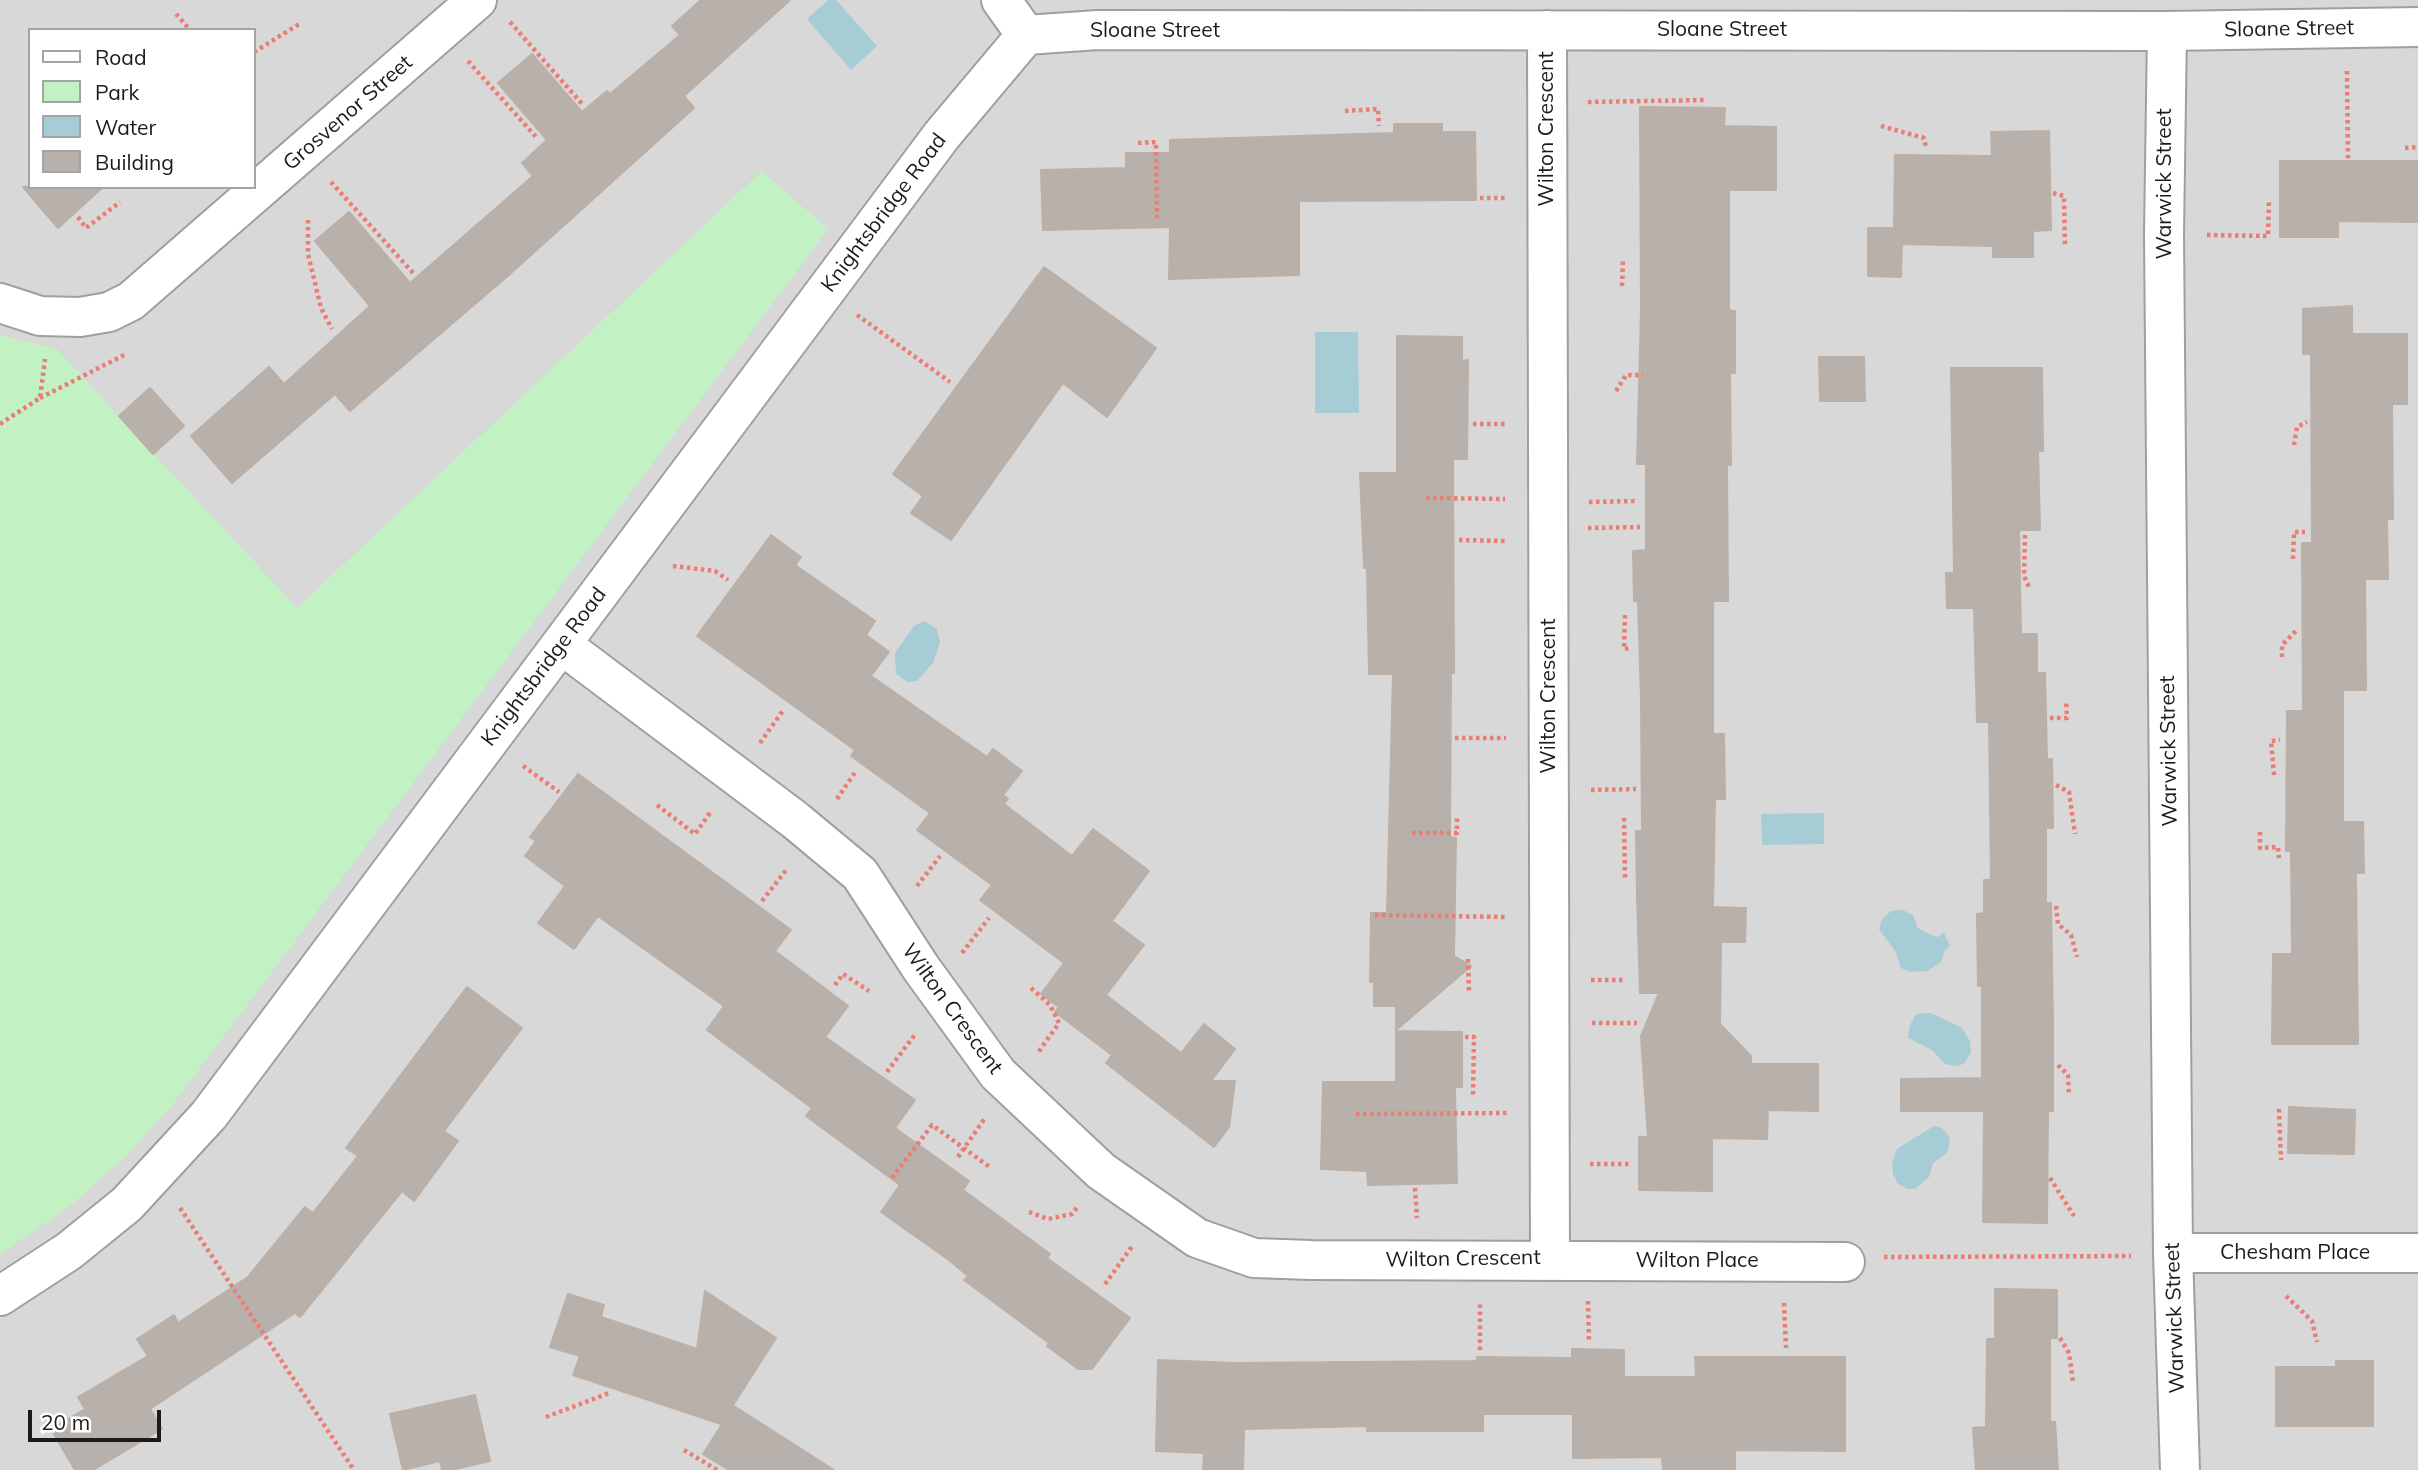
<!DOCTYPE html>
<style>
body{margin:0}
#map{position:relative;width:2418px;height:1470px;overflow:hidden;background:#ebe8e1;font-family:Mulish,sans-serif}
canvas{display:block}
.legend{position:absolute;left:28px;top:28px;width:228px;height:161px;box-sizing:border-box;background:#fff;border:2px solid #a4a4a4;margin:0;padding:9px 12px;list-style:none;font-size:21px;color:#1b1b1b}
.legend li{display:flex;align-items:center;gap:14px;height:35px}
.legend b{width:35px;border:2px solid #a4a4a4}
.scale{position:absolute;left:28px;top:1410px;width:133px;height:32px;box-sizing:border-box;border:4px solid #1b1b1b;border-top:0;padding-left:9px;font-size:21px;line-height:24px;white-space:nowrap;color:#1b1b1b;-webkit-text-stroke:5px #fff;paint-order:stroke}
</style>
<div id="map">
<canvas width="2418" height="1470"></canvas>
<ul class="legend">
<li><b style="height:9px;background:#fff"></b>Road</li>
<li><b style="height:19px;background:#c2f2c4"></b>Park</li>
<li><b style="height:19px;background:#a6ccd5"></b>Water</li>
<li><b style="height:19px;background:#b8b1ab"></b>Building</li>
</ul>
<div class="scale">20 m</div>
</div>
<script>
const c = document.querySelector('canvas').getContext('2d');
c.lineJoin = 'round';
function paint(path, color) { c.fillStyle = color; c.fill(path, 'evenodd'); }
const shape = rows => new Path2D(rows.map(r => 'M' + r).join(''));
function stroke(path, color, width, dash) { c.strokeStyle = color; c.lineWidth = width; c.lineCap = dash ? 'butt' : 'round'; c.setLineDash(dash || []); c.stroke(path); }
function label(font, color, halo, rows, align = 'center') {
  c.font = font + ' Mulish,sans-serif'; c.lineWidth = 7; c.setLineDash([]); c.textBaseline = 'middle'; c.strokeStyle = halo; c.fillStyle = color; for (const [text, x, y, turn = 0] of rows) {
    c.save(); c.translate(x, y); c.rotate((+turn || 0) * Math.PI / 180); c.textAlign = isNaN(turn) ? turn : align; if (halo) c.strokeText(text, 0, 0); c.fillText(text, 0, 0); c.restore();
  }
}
paint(shape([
 [0,0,2418,0,2418,1470,0,1470],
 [30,30,254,30,254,187,30,187]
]), '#d9d8d8');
paint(shape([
 [762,171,828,229,173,1104,125,1157,70,1206,0,1254,0,335,57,349,297,608]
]), '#c2f2c4');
paint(shape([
 [828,0,836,0,877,46,851,70,807,19],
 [1315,332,1358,332,1359,413,1315,413],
 [924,621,937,629,940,642,933,663,917,681,908,682,896,674,895,653,914,626],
 [1824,813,1824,844,1762,845,1761,814],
 [1903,910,1913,915,1918,928,1927,933,1938,937,1944,933,1950,946,1945,950,1941,962,1927,971,1910,972,1901,968,1895,951,1879,929,1882,919,1891,911],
 [1931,1013,1962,1028,1970,1041,1971,1052,1965,1063,1958,1066,1945,1064,1932,1050,1908,1038,1910,1025,1916,1014],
 [1934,1126,1942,1128,1950,1138,1948,1152,1933,1163,1929,1177,1915,1189,1908,1189,1898,1184,1893,1174,1892,1163,1897,1149]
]), '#a6ccd5');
const building = shape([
 [701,0,790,0,684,96,694,108,510,274,350,411,335,394,232,483,191,436,269,367,284,384,370,306,315,241,349,212,410,283,533,176,522,163,547,140,498,83,532,54,582,112,607,91,610,94,680,35,672,26,701,0],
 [1640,107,1725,108,1724,126,1776,127,1776,190,1729,190,1729,310,1735,311,1735,373,1730,373,1731,465,1727,465,1728,601,1713,601,1713,734,1724,734,1725,799,1715,799,1713,907,1746,908,1745,942,1721,942,1720,1024,1751,1056,1751,1064,1818,1064,1818,1111,1768,1110,1767,1139,1712,1138,1712,1191,1639,1190,1639,1137,1648,1137,1641,1036,1659,993,1640,993,1637,896,1636,831,1642,831,1641,697,1638,601,1634,601,1633,551,1646,550,1646,464,1637,464,1641,310,1640,107],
 [1394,124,1442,124,1442,132,1475,132,1476,200,1299,201,1299,275,1169,279,1170,227,1043,230,1041,170,1126,168,1126,153,1170,153,1170,140,1394,133,1394,124],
 [2049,131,2051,230,2033,231,2033,257,1993,257,1993,246,1902,244,1901,277,1868,276,1868,228,1894,228,1895,155,1992,156,1991,132,2049,131],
 [2280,161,2418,161,2418,222,2338,221,2338,237,2280,237,2280,161],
 [23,187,103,187,58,228,23,187],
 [1044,267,1156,348,1107,417,1063,383,951,540,911,513,923,496,893,474,1044,267],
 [2352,306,2352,334,2407,334,2407,404,2392,404,2393,519,2387,519,2388,579,2365,579,2366,690,2343,690,2343,822,2363,822,2364,873,2356,873,2358,1044,2272,1044,2273,954,2292,954,2291,851,2286,851,2287,711,2303,711,2302,543,2312,543,2311,354,2303,354,2303,309,2352,306],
 [1397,336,1462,337,1462,361,1468,360,1467,459,1453,459,1454,673,1451,673,1450,837,1456,838,1454,956,1471,966,1396,1030,1396,1006,1374,1006,1374,982,1370,982,1371,913,1387,913,1393,674,1369,674,1367,568,1364,568,1360,473,1397,473,1397,336],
 [1819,357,1864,357,1865,401,1820,401,1819,357],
 [1951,368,2042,368,2043,451,2038,451,2040,530,2019,530,2021,634,2037,634,2037,673,2045,673,2047,759,2052,759,2053,828,2046,828,2046,903,2051,903,2053,1024,2053,1111,2048,1111,2047,1223,1983,1222,1984,1111,1901,1111,1901,1079,1982,1078,1982,986,1978,986,1977,914,1984,913,1984,880,1991,880,1989,722,1977,722,1974,608,1947,608,1946,573,1954,573,1951,368],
 [150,388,184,426,153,454,119,416,150,388],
 [771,535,801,557,795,565,875,621,866,635,889,652,871,676,987,757,993,749,1022,771,1003,795,1008,799,1004,804,1072,856,1093,829,1149,871,1112,921,1144,945,1106,995,1181,1053,1204,1024,1235,1049,1211,1081,1235,1081,1229,1127,1214,1147,1106,1063,1112,1055,1055,1012,1059,1007,1041,994,1064,963,980,900,992,885,917,830,930,813,851,756,855,750,697,636,771,535],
 [578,774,791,930,775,951,848,1006,825,1037,915,1100,895,1128,969,1181,963,1190,1050,1254,1047,1258,1130,1318,1092,1369,1078,1369,1047,1346,1049,1343,964,1280,968,1276,949,1260,881,1212,900,1185,806,1116,812,1108,707,1030,724,1006,598,916,574,949,538,923,565,886,525,856,536,841,530,837,578,774],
 [467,987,522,1028,444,1131,458,1141,414,1201,402,1191,300,1317,295,1313,150,1409,162,1429,93,1470,75,1470,51,1429,85,1409,78,1397,148,1356,137,1339,174,1315,178,1323,248,1277,305,1207,313,1213,358,1156,346,1148,467,987],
 [1396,1031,1462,1032,1462,1087,1455,1087,1457,1183,1368,1185,1367,1171,1321,1169,1323,1082,1396,1082,1396,1031],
 [2289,1107,2355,1110,2354,1154,2288,1153,2289,1107],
 [1995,1289,2057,1290,2057,1338,2050,1338,2050,1422,2055,1422,2058,1470,1976,1470,1973,1428,1986,1427,1987,1339,1995,1339,1995,1289],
 [705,1291,776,1338,721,1424,573,1375,580,1356,550,1347,568,1294,604,1305,601,1317,697,1349,705,1291],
 [1572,1349,1624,1350,1624,1377,1696,1377,1695,1357,1845,1357,1845,1451,1735,1450,1735,1470,1663,1470,1662,1457,1573,1458,1573,1414,1483,1414,1483,1431,1367,1431,1367,1426,1244,1429,1243,1470,1203,1470,1204,1453,1156,1451,1158,1360,1234,1363,1477,1361,1477,1357,1572,1358,1572,1349],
 [2336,1361,2373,1361,2373,1426,2276,1426,2276,1367,2336,1367,2336,1361],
 [475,1395,490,1461,451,1470,442,1470,440,1461,403,1470,390,1414,475,1395],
 [734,1406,834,1470,729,1470,703,1454,734,1406]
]);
paint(building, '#b8b1ab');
stroke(building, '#bbafa6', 2);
const street = shape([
 [1001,0,1026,35],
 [1547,30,1550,1261],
 [2167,31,2164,234,2173,1253,2180,1470],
 [1026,35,1098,30,2167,31,2418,27],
 [0,303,40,316,80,317,109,312,131,301,477,0],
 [562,645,795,820,860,874,921,968,998,1074,1101,1171,1197,1238,1254,1258,1311,1260,1845,1262],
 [2173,1253,2418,1253],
 [0,1296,69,1251,127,1204,209,1115,942,135,1026,35]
]);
stroke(street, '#9f9f9f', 42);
stroke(shape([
 [176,14,190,30],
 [510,22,583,105],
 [254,52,301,23],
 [468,61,537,138],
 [2347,71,2348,161],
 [1588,102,1706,100],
 [1345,111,1378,109,1379,126],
 [1881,126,1924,138,1926,147],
 [1138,143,1156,142,1157,221],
 [2405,148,2418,147],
 [331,182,414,274],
 [2053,193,2064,196,2065,247],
 [1480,198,1507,198],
 [78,217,86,228,120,202],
 [308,220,308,254,321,308,332,329],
 [2207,235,2268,236,2269,200],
 [1622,286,1623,259],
 [857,315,950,382],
 [1616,391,1626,375,1643,375],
 [40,398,126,354],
 [0,424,40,398,45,359],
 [1473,424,1507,424],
 [2294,445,2297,427,2307,422],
 [1426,498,1505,499],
 [1589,502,1637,501],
 [1588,528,1640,527],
 [2025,535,2024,576,2029,587],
 [1459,540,1507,541],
 [2293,559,2294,532,2305,532],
 [673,566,715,571,728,580],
 [1625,615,1624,649,1631,648],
 [2282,657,2282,645,2296,631],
 [2050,718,2067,718,2066,701],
 [1455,738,1506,738],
 [760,743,784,709],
 [523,766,559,792],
 [2274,775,2271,741,2280,740],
 [2056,785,2069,792,2075,834],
 [1591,790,1636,789],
 [837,799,856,771],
 [657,805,695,834,712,810],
 [1624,818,1625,878],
 [2260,832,2260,848,2278,847,2279,858],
 [1412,833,1457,833,1457,817],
 [917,886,940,856],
 [762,901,787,869],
 [2056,906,2058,924,2071,935,2077,957],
 [1375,915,1507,917],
 [962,953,989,918],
 [1468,959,1469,992],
 [1591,980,1625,980],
 [835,985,843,974,869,991],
 [1031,988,1050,1005,1059,1023,1037,1054],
 [1592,1023,1637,1023],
 [1465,1037,1474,1037,1473,1096],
 [2058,1065,2068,1075,2069,1094],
 [887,1072,916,1033],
 [2279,1109,2281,1160],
 [1356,1114,1509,1113],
 [958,1157,985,1118],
 [1590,1164,1631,1164],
 [892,1178,932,1125,991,1168],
 [2050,1178,2074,1216],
 [1415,1188,1417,1218],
 [180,1208,354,1470],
 [1029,1212,1048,1219,1072,1214,1078,1206],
 [1884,1257,2131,1256],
 [1105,1284,1133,1245],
 [2286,1296,2312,1321,2317,1342],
 [1588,1301,1589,1342],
 [1784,1303,1786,1348],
 [2060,1338,2069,1353,2073,1382],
 [1480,1350,1480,1302],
 [546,1417,609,1393],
 [684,1450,717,1470]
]), '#ea7d74', 4.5, [3.5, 3.5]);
stroke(street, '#fff', 38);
label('21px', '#1b1b1b', '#fff', [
 ["Sloane Street",2289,29,-1],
 ["Sloane Street",1722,30],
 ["Sloane Street",1155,31],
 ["Grosvenor Street",348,113,-41],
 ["Wilton Crescent",1547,129,-90],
 ["Warwick Street",2165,184,-90],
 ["Knightsbridge Road",884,213,-53],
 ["Knightsbridge Road",544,667,-53],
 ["Wilton Crescent",1549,696,-90],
 ["Warwick Street",2169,751,-91],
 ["Wilton Crescent",952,1009,54],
 ["Chesham Place",2295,1253],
 ["Wilton Crescent",1463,1259,-1],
 ["Wilton Place",1697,1261],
 ["Warwick Street",2175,1318,-92]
]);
</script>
